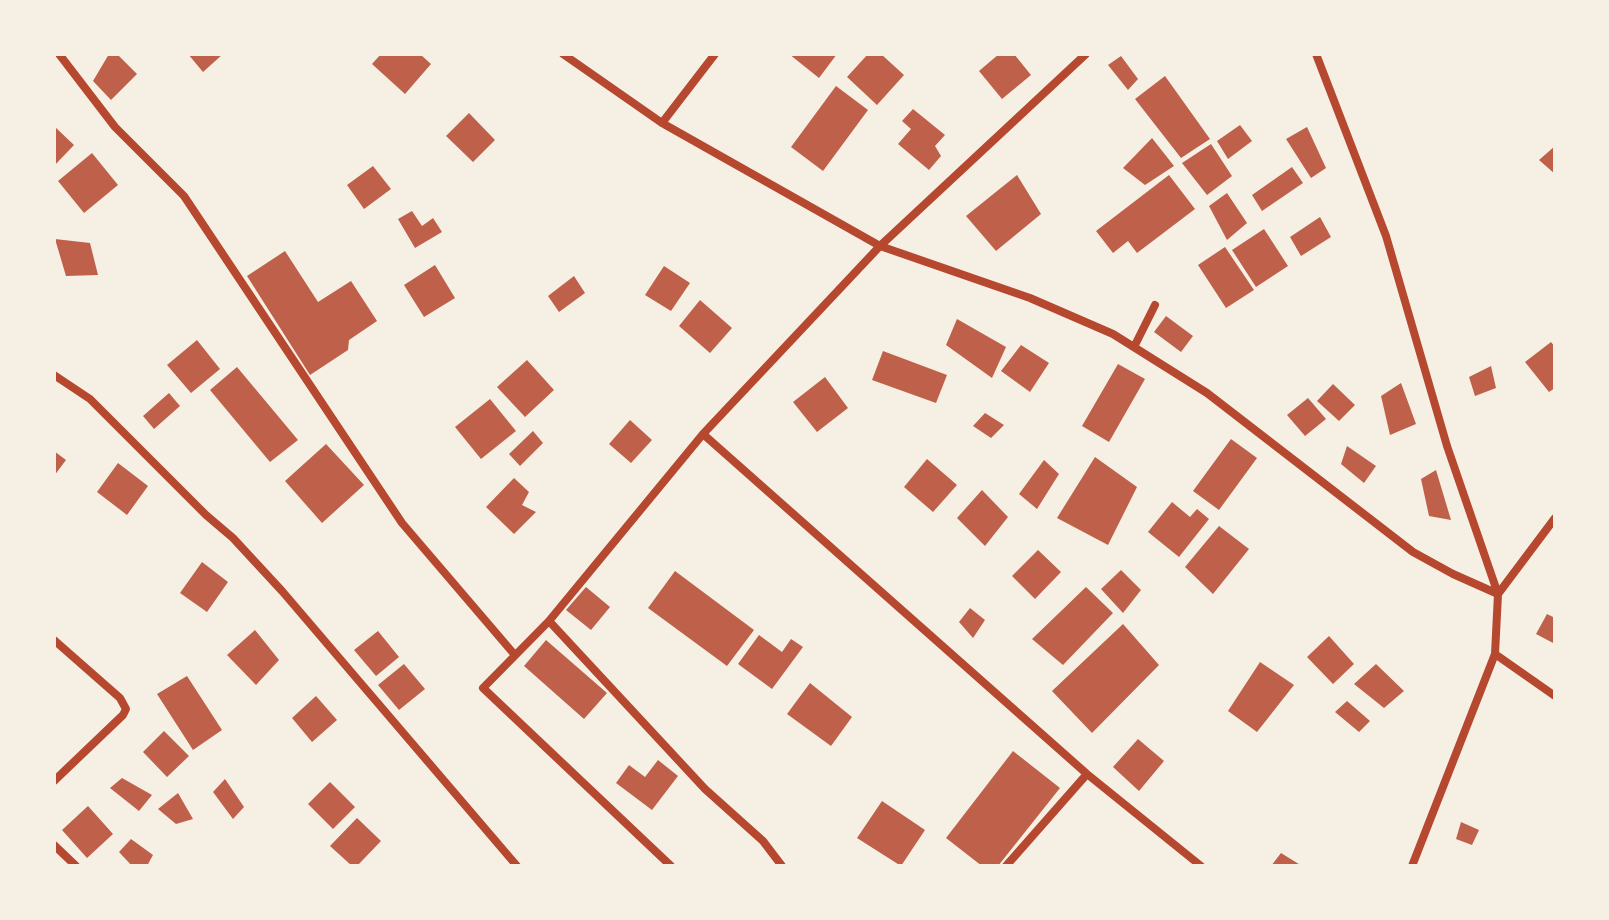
<!DOCTYPE html>
<style>
body{margin:0}
#map{position:relative;width:1609px;height:920px;overflow:hidden;background:#f6efe4;font-family:Georgia,serif}
canvas{display:block}
.frame{position:absolute;inset:0;border:56px solid #f6efe4;pointer-events:none}
</style>
<div id="map">
<canvas width="1609" height="920"></canvas>
<div class="frame"></div>
</div>
<script>
const c = document.querySelector('canvas').getContext('2d');
c.lineJoin = 'round';
function paint(path, color) { c.fillStyle = color; c.fill(path, 'evenodd'); }
const shape = rows => new Path2D(rows.map(r => 'M' + r).join(''));
function stroke(path, color, width, dash) { c.strokeStyle = color; c.lineWidth = width; c.lineCap = dash ? 'butt' : 'round'; c.setLineDash(dash || []); c.stroke(path); }
paint(shape([
 [109,54,117,54,137,74,111,100,93,81],
 [188,54,223,54,203,72],
 [381,54,420,54,431,64,405,94,372,64],
 [789,54,837,54,819,78],
 [868,54,881,54,904,75,877,105,847,77],
 [999,54,1014,54,1031,75,1002,99,979,71],
 [1121,56,1138,79,1128,90,1108,65],
 [1165,76,1210,139,1181,158,1135,99],
 [836,86,868,110,823,171,791,147],
 [913,109,945,135,935,146,941,156,929,170,898,144,911,129,902,121],
 [469,113,495,140,473,162,446,136],
 [1240,125,1252,141,1228,159,1217,141],
 [54,126,74,145,54,166],
 [1307,127,1326,168,1311,178,1286,139],
 [1152,138,1174,166,1145,185,1123,168],
 [1211,144,1232,176,1207,195,1182,163],
 [1555,146,1555,174,1539,160],
 [92,153,118,185,84,213,58,181],
 [373,166,391,189,364,209,347,185],
 [1292,167,1303,183,1262,211,1252,195],
 [1017,175,1041,214,996,251,966,216],
 [1169,175,1195,209,1137,253,1128,241,1113,253,1096,231],
 [1227,193,1247,223,1227,240,1209,206],
 [412,211,422,226,433,218,442,232,415,248,398,219],
 [1320,217,1331,237,1301,256,1290,237],
 [1264,229,1288,266,1256,287,1232,250],
 [55,239,90,243,98,275,66,276],
 [1225,247,1254,290,1226,308,1198,265],
 [285,251,318,302,351,281,377,321,349,340,348,350,310,375,247,276],
 [435,265,455,298,424,317,404,285],
 [664,266,690,283,671,311,645,295],
 [574,276,585,293,559,312,548,296],
 [700,300,732,328,710,353,679,326],
 [1166,316,1193,336,1181,352,1154,332],
 [957,319,1006,347,992,378,946,345],
 [197,340,220,369,191,393,167,365],
 [1551,342,1555,347,1555,388,1549,392,1525,362],
 [1021,345,1049,363,1030,392,1001,371],
 [883,351,947,375,936,403,872,380],
 [527,360,554,390,525,417,497,387],
 [1118,364,1145,379,1109,442,1082,426],
 [1491,366,1496,388,1475,396,1469,377],
 [237,367,298,440,270,462,210,390],
 [825,377,848,408,817,432,793,402],
 [1401,383,1416,424,1390,435,1381,396],
 [1333,384,1355,405,1339,421,1317,401],
 [169,393,180,406,154,429,143,416],
 [1308,398,1326,419,1305,436,1287,415],
 [490,399,516,431,481,459,455,427],
 [985,413,1004,425,991,438,973,426],
 [630,420,652,440,631,463,609,444],
 [533,431,543,443,520,466,509,454],
 [1231,439,1257,458,1219,510,1193,491],
 [326,444,364,485,322,523,285,481],
 [1347,446,1376,466,1364,483,1341,464],
 [54,451,66,460,54,476],
 [1095,457,1137,487,1108,545,1057,518],
 [927,459,957,485,933,512,904,487],
 [1044,460,1059,474,1037,509,1019,494],
 [118,463,148,486,127,515,97,492],
 [1436,470,1451,520,1429,516,1421,479],
 [514,478,529,492,522,505,536,512,514,534,486,507],
 [982,490,1008,517,985,546,957,518],
 [1172,502,1190,517,1197,509,1209,519,1179,557,1148,532],
 [1219,526,1249,549,1213,594,1185,567],
 [1038,550,1061,572,1035,599,1012,576],
 [202,562,228,582,207,612,180,593],
 [1121,570,1141,590,1123,613,1101,589],
 [675,571,754,630,727,666,648,608],
 [586,587,610,607,591,630,566,610],
 [1086,587,1113,613,1063,665,1032,639],
 [970,608,985,620,973,638,959,622],
 [1547,614,1555,618,1555,644,1536,634],
 [1123,624,1159,665,1092,733,1052,691],
 [255,630,279,660,256,685,227,655],
 [378,631,399,657,376,676,354,650],
 [759,635,782,652,791,639,803,647,772,689,738,664],
 [1329,636,1354,664,1333,684,1307,657],
 [546,640,607,693,584,719,524,666],
 [1260,662,1294,685,1257,732,1228,711],
 [404,664,425,689,399,710,378,685],
 [1376,664,1404,691,1384,708,1354,684],
 [187,676,222,730,193,750,157,694],
 [810,683,852,717,831,746,787,714],
 [316,696,337,720,312,742,292,718],
 [1347,701,1370,721,1359,732,1335,712],
 [164,731,189,756,167,777,143,752],
 [1138,739,1164,761,1139,791,1113,767],
 [1013,751,1060,788,998,866,982,866,946,838],
 [658,760,678,776,652,810,616,783,629,765,645,777],
 [122,778,152,795,139,811,110,788],
 [225,779,244,807,233,819,213,792],
 [330,782,355,807,333,829,308,804],
 [178,793,193,819,176,824,158,809],
 [882,801,925,830,901,866,857,838],
 [88,806,113,834,87,858,62,830],
 [357,818,381,841,357,866,352,866,330,846],
 [1461,822,1479,830,1472,845,1456,839],
 [131,839,153,855,147,866,132,866,119,852],
 [1281,853,1302,866,1271,866]
]), '#bf614a');
stroke(shape([
 [59,54,115,127,184,196,402,523,514,654],
 [563,54,662,123,880,246,1030,298,1113,334,1207,393,1413,552,1453,574,1498,594,1555,518],
 [1316,54,1386,236,1447,446,1498,594,1495,654,1412,866],
 [662,123,715,54],
 [1134,347,1155,305],
 [54,375,90,399,206,515,233,538,282,591,517,866],
 [703,434,1087,774,1201,866],
 [549,621,705,789,763,841,782,866],
 [54,640,120,698,126,709,123,715,54,781],
 [1495,654,1555,696],
 [54,845,76,866],
 [671,866,483,688,549,621,703,434,880,246,1086,54],
 [1006,866,1087,774]
]), '#b5482f', 8);
</script>
